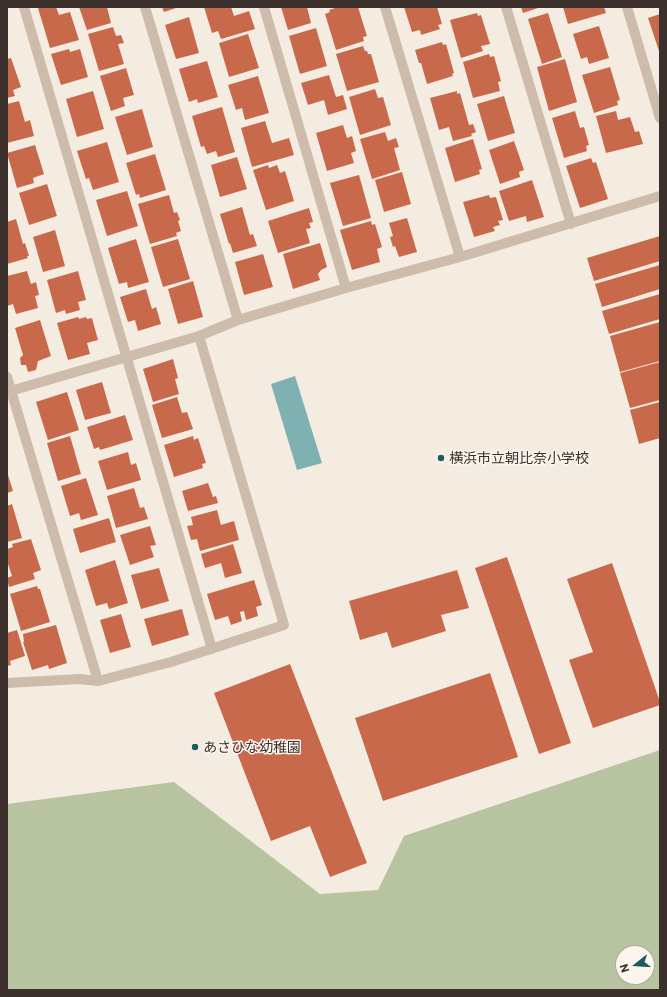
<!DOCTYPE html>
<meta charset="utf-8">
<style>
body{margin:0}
#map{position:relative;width:667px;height:997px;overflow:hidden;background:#f4ebe1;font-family:Commissioner,sans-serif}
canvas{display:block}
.frame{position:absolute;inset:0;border:8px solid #3b302b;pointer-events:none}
.north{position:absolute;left:615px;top:945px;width:40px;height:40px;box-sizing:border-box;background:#fbf5ee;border:1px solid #aea6a0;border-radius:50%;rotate:253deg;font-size:11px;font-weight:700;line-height:16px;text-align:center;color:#3b302b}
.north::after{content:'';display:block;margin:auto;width:14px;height:18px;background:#1f5a5e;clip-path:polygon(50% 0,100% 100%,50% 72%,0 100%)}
</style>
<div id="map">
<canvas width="667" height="997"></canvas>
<div class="frame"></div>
<div class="north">N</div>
</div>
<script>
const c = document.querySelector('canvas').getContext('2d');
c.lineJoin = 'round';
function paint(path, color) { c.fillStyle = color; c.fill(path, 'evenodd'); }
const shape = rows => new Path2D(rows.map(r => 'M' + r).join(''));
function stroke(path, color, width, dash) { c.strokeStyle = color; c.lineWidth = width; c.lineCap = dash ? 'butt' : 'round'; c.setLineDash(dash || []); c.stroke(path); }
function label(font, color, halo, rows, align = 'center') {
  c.font = font + ' Commissioner,"Noto Sans JP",sans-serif'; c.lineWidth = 3; c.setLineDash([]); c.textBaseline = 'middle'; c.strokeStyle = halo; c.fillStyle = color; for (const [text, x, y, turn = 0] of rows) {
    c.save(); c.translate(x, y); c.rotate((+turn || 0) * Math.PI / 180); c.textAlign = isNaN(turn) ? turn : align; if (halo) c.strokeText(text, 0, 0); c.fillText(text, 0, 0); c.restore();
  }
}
paint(shape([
 [660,750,660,990,7,990,7,804,174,782,320,894,378,890,404,836],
 [623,953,647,953,647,977,623,977]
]), '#b8c4a0');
paint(shape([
 [295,376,322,463,297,470,271,384]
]), '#7fb0b2');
paint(shape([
 [40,7,56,7,59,15,70,12,79,40,50,48,38,8],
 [79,7,107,7,111,23,87,30],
 [162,7,179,7,164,12],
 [204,7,231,7,234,16,249,11,255,29,221,39,218,31,212,33],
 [281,7,307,7,311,23,288,30],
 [338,7,358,7,367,36,363,37,364,41,336,50,325,14,330,12,329,10],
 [404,7,437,7,442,24,438,25,440,29,421,35,420,30,412,32],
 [521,7,541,7,523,13],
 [563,7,604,7,606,13,568,24],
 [477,13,478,16,481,15,490,44,481,46,483,51,461,58,450,20],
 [548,13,562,57,542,64,528,19],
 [660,14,660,54,648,18],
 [189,17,199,53,176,59,165,25],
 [599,26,609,58,589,64,587,57,581,59,573,34],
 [113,27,116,36,121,35,124,43,118,44,124,64,99,71,88,34],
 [316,28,327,66,300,74,289,36],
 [248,34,259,68,229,77,219,43],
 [442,42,443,45,446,44,454,73,452,74,453,76,427,84,421,63,419,63,415,50],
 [363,46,365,51,367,51,368,54,371,54,379,82,347,91,336,54],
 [69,49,70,52,80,49,88,77,61,85,51,54],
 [489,54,490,57,494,56,501,81,498,82,500,91,473,98,463,62],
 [11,58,21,87,13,90,15,96,7,98,7,59],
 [565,59,577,102,549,111,537,67],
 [207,61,218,97,198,103,197,99,189,102,179,69],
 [610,67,620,100,617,101,618,105,594,113,582,75],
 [126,68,134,95,123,98,125,106,111,111,100,76],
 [329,75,336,97,343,95,347,109,328,115,324,100,308,105,301,83],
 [258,76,269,113,245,120,242,108,236,110,228,85],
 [375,89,378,98,383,97,391,125,360,135,349,97],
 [93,91,104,129,77,137,66,99],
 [457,91,457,94,460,93,469,125,473,124,476,132,471,134,472,136,453,141,449,127,439,130,430,98],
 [504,96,515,133,488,141,477,104],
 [19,101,25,122,30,120,34,136,7,143,7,104],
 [222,107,235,152,218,157,216,151,207,154,204,146,201,147,192,116],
 [142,109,153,147,127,155,115,117],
 [575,111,580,128,584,127,589,145,586,146,587,151,564,158,552,118],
 [616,111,618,120,630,117,635,132,639,131,643,144,606,153,596,116],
 [265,121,272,143,289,138,294,155,252,167,241,128],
 [343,125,347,138,352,136,356,151,351,153,354,163,327,171,316,133],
 [385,132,388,141,396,138,399,147,394,148,400,170,372,179,360,139],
 [473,139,482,169,479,170,480,174,455,182,445,148],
 [514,141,524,170,519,172,520,177,500,184,489,150],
 [107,142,119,182,93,190,89,178,86,179,77,151],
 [35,145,44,174,33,178,34,183,17,188,7,153],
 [155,154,166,190,140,198,139,194,136,195,126,163],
 [237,157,247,189,220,197,211,165],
 [591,158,593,163,596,162,608,199,580,208,566,166],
 [268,165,269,168,277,165,280,173,285,171,294,201,266,210,253,170],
 [402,172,411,204,384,212,375,180],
 [359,175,371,218,343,226,330,183],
 [532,180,544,217,527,222,526,216,509,221,499,191],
 [47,184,57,216,29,225,19,193],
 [127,191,138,226,107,236,96,200],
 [169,195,174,213,177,212,180,220,178,221,181,231,176,233,177,236,150,244,138,204],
 [489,195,490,198,496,197,503,220,498,221,500,225,493,227,495,231,474,237,463,202],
 [242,207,250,235,253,234,257,246,233,253,230,243,229,244,220,214],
 [309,208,313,222,309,223,311,228,306,229,310,243,278,253,268,221],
 [407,218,417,252,399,257,395,246,393,247,390,237,393,236,389,223],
 [16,219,23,244,25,243,29,256,27,256,28,258,7,264,7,222],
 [371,221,372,225,375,224,382,247,377,249,380,262,352,270,340,230],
 [55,230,65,266,43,272,33,237],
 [660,236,660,261,594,281,587,258],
 [136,239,149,282,128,288,127,282,119,284,108,248],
 [178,239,190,279,163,287,151,247],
 [320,243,327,267,321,270,318,274,320,280,293,289,283,254],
 [263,254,273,287,244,295,235,262],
 [660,265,660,289,602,307,595,284],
 [27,271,31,284,36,282,39,295,35,296,38,308,16,314,13,304,7,306,7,276],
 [78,271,86,300,78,302,80,310,66,314,65,310,56,313,47,280],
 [193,281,203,317,178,324,168,289],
 [146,289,152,309,156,307,161,324,138,331,135,320,128,322,120,297],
 [660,294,660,319,609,334,602,311],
 [78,317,79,319,86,317,87,319,92,318,98,340,87,343,90,354,68,360,57,323],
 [40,320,51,356,38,361,36,370,28,372,26,365,21,365,20,358,23,355,15,328],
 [660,322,660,361,620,372,610,336],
 [173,359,178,378,175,379,179,394,153,402,143,369],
 [660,362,660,400,630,408,620,373],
 [102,382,111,413,85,420,76,390],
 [67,392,79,430,48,440,36,402],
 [177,397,182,413,187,412,193,429,162,438,152,405],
 [660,402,660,438,639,444,630,410],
 [125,415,133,440,100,450,99,447,94,449,87,427],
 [70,436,81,474,58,481,47,443],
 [193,436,194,440,198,438,206,463,202,464,203,468,174,477,164,445],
 [128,452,131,465,136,463,141,480,107,490,98,461],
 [7,472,13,491,7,493],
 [86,478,98,515,81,520,79,513,70,516,61,486],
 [208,483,213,497,216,496,218,503,188,511,182,491],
 [134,488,140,508,144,507,148,519,116,528,107,496],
 [12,504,22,538,7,542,7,506],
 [217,510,221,525,234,521,239,540,200,551,197,539,191,540,187,526,193,525,191,517],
 [109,518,116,542,80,553,73,529],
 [150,526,156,545,150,546,154,557,130,565,120,535],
 [31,539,41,570,33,573,35,579,9,587,7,578,12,576,7,561,7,549,13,547,12,544],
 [233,544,242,573,225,578,221,563,205,568,201,554],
 [507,557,571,743,539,754,475,568],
 [115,560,128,603,109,609,107,603,96,606,85,570],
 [612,563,660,702,660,705,593,728,569,660,593,652,567,579],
 [159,568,169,601,141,609,131,575],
 [457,570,469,608,441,615,446,631,392,648,387,632,360,640,349,601],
 [254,580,262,605,256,607,258,616,246,620,244,611,240,612,242,621,231,625,228,616,215,620,207,594],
 [37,586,38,589,40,589,50,622,21,631,10,594],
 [182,609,189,635,152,646,144,619],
 [121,614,131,647,110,653,100,620],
 [56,625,67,663,49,669,48,665,32,670,23,642,24,642,23,634],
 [17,630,25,656,10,661,11,665,7,666,7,633],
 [290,664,367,863,330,877,310,826,271,841,214,693],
 [490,673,518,757,383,801,355,718]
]), '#c8694b');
stroke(shape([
 [24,7,212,649],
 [145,7,238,320],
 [264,7,346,288],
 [385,7,460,257],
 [506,7,571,224],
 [627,7,660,118],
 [7,377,98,681],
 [7,392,199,336,238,320,346,288,460,257,660,196],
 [7,683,79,679,98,681,171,662,284,625,199,336]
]), '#cdbbac', 10);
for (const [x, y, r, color] of [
 [441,458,4,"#1f5a5e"],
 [195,747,4,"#1f5a5e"]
]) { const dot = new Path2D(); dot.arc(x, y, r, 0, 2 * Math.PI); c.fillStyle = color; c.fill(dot); stroke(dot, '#fbf5ee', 1.5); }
label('14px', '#3b302b', '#fbf5ee', [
 ["横浜市立朝比奈小学校",449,458],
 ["あさひな幼稚園",203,747]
], 'left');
</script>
